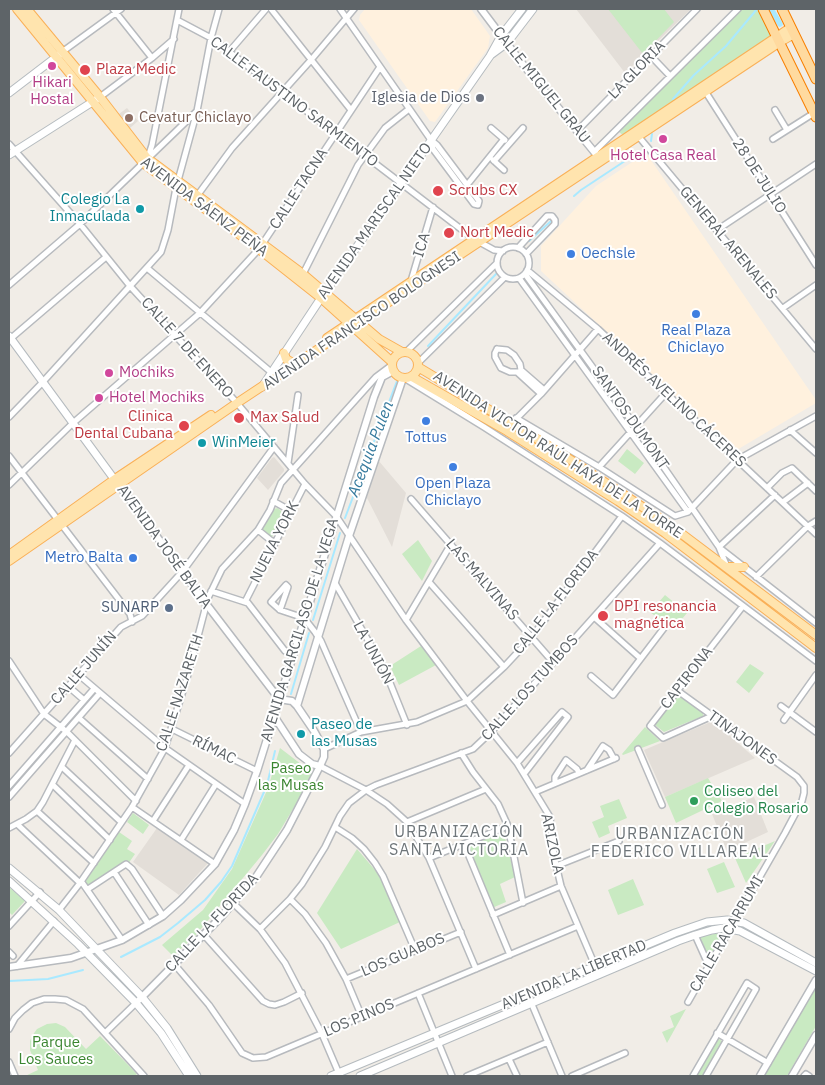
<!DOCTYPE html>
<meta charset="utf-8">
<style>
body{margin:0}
#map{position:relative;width:825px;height:1085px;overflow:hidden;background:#f1ede7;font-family:"IBM Plex Sans",sans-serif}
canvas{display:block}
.frame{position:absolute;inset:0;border:10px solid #5e6468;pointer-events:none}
</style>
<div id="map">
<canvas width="825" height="1085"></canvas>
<div class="frame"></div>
</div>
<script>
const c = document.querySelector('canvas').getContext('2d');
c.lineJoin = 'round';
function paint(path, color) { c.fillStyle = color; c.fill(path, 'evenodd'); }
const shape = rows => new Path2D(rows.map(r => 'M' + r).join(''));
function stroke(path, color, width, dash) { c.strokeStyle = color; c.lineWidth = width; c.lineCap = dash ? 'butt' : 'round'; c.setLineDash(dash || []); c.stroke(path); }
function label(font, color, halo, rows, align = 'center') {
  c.font = font + ' "IBM Plex Sans",sans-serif'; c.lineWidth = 4; c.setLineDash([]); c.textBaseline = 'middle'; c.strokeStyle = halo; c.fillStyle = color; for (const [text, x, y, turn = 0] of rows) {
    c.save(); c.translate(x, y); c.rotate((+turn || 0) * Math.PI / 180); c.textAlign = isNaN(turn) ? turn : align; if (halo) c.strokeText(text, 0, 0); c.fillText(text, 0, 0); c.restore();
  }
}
paint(shape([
 [365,9,471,9,490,36,488,48,435,122,430,121,359,20,360,15],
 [646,153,816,400,816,403,735,451,541,271,541,246,596,186]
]), '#fff1de');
paint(shape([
 [576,9,691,9,625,73],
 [127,108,138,121,130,128,119,114],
 [274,457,284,469,284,471,268,490,257,478,272,458],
 [378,460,406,493,392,547,366,496],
 [713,721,755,758,665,797,644,750],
 [754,797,768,832,727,851,712,814],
 [157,828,208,863,179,895,133,862]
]), '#e3ded8');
paint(shape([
 [608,9,664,9,674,22,643,54],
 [741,9,759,9,772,37,624,136,619,132],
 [627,449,644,463,635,474,618,461],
 [278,508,282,512,283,517,271,539,262,529,273,509],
 [418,540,432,561,422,581,402,554],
 [665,595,687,613,673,630,650,612],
 [421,646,436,665,399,685,390,666],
 [750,664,764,673,749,693,736,682],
 [678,695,703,713,703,716,664,732,655,725],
 [645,727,660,741,623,755,622,754],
 [280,748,314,774,278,834,262,855,195,936,173,956,162,945,203,910,232,869,268,788],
 [708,778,722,801,676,823,665,797],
 [619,799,627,818,608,826,610,833,599,838,592,822,604,817,600,806],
 [133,813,149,825,143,834,127,822],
 [119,832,132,841,127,849,135,854,128,864,124,862,88,886,85,882],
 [500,834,505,838,515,877,500,884,506,902,492,908,468,846],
 [775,841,746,883,735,858],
 [357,849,381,877,400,922,341,949,317,913],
 [724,862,735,887,717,893,707,869],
 [633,879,644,905,618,915,608,890],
 [9,887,25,901,12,915,9,912],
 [723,932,709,958,700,937],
 [816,987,816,1026,787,1076,764,1076],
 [686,1009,667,1043,662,1032,674,1027,670,1016],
 [56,1023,65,1027,86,1049,100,1036,137,1074,134,1076,25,1076,38,1070,30,1050,30,1041,32,1036,37,1029,47,1024],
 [718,1038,723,1042,703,1076,697,1076]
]), '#c9eac2');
stroke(shape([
 [673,99,694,75,726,46,757,9],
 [651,141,652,134],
 [574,196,581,190,640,151],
 [529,241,551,221],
 [428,346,497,273],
 [345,518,397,381],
 [313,620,340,533],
 [291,694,309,633],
 [121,957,160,937,178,923,205,900,221,882,232,866,267,785,275,751],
 [9,981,48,979,83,970]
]), '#a9e9ff', 2);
stroke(shape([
 [771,9,780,24]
]), '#a9e9ff', 5.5);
const minor = shape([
 [113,9,152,58],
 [271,9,351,110],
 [340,9,431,140,437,145,479,201,478,205],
 [177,20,211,38,474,239,494,250,503,251],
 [62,52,121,9],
 [229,52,266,9],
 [651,56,670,76],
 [705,91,816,265],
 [100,97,152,58,174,39],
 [775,110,787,130],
 [491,128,505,140],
 [577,131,697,9],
 [639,137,816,349],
 [773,139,814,113],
 [431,141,433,149,474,204,478,205],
 [9,144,80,224,130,286,237,403,305,484,336,516,406,620,467,701,517,763,550,817,554,856,561,886,599,975],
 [594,152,738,9],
 [148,157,152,145,179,9],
 [493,160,504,170],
 [494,161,523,128],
 [467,185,504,139],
 [197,196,232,148,311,60,354,9],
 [717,230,816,164],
 '497 263a16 16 0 1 1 32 0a16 16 0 1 1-32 0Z',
 [518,248,547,216,552,216,555,220,555,224,526,254],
 [147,268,271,372],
 [527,270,598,329,816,534],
 [303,274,358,165,385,128,409,109],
 [525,274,636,427,719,547,727,567],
 [519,278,688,512],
 [411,281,433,207],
 [9,285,80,224,196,112],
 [783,308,816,285],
 [9,340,106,257],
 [497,349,507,350,514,355,520,364,521,370,520,372,510,372,501,368,495,357,495,353,497,349],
 [406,352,497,263],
 [418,363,505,277],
 [521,370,544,390],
 [518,373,541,394],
 [406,379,484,427,622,516,660,543,816,661],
 [9,417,40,385,161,252,168,230,176,188,197,111,211,38,219,9],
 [516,418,599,467,675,516,688,512,737,460,816,416],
 [514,421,541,394,598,329],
 [790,430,816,453],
 [9,456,114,593,130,614,132,622],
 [288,463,298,395],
 [599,467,666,393],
 [9,485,73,423,200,313,259,249,380,67],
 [767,488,782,473,792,468,816,491],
 [411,499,553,662],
 [273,501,291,511],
 [783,502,808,483],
 [258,530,274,543],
 [719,547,775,495],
 [721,549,816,623],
 [756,577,808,526,816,521],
 [429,582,504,667],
 [335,583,384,668,407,725],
 [286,585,271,602,280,610,304,618,315,632,321,641,361,732],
 [211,591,248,603,285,651,293,654],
 [245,602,305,484],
 [280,610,288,587,286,585],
 [594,617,640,658],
 [406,620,451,544],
 [9,661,44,714,67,732,136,801],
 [79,675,165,748,245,804],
 [591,676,613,695,664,628],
 [69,687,84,700],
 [678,691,797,777,804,786,804,793,802,801,785,833,688,1002],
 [781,706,816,732],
 [712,716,663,738,650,726,743,606],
 [79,718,148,779],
 [784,720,816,675],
 [172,729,257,771],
 [324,749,361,732,417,722,467,701,504,667,531,638,622,516],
 [638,749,662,805],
 [9,753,121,627,142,616,183,571,274,447],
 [461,753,473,772,498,804,508,826,523,903],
 [517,763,562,712,568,717,524,774],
 [320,766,366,790,387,804,407,822,429,858,476,969],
 [62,767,121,822],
 [587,770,603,746,609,750,614,759],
 [555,783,555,777,566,760,577,769,579,773],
 [53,785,110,840],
 [9,786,94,689],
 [535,792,616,758],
 [9,797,100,693],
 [132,807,215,864],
 [37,811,94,863],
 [153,821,189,765],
 [407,822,486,789],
 [17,824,80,883],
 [335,827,352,838,364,849,375,863,383,876,415,950],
 [9,828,26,819,37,811,43,802,75,740],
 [181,840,216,784],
 [464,844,510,955],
 [429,858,508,826],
 [556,866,619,841],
 [114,872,149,925],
 [81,881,122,940],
 [88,889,126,864,132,869,163,916],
 [290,899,305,914,326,943,346,979,362,1017],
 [234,904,260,929,285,963,322,1034,340,1076],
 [59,910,80,883,132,807,165,748,187,678,208,598,222,569,258,530,270,510,281,483,376,377,392,365],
 [493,915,561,886],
 [9,926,40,892],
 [260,929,290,899,302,884,325,847,340,816,349,803,366,790,376,785,473,749,491,732,660,543],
 [204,935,263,1001,269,1004,275,1005,284,1002,302,993],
 [695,935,709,966],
 [9,952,13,956],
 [175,965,209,1005,242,1053,253,1058,266,1057,578,926],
 [17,966,54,921],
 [346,979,461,932],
 [418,993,452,1076],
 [528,995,562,1076],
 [9,1029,15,1018,23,1010,32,1003,44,999,55,999,66,1000,83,1009,144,1076],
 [105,1033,136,1003],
 [717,1033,768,1063],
 [509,1059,517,1076],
 [9,1062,15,1076],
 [467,1076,548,1042],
 [572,1076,625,1053],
 [693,1076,747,983,756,989,706,1076],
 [804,1076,806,1074,809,1076]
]);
const tertiary = shape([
 [481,9,521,62,600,159],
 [119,485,207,605,279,699],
 [297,706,349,536,403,378],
 [274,716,299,754,312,764,320,766],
 [9,967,71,958,122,940,163,916,181,900,215,864,234,830,245,804,257,771,374,397,382,377,393,371],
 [139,1000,220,918,256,877,287,830,320,766,324,757,324,749,314,731,297,706,292,701,279,699],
 [760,1076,816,980],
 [792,1076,816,1035]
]);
const secondary = shape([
 [492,54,507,43,533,9],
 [9,93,60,54],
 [9,155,97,99],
 [9,336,117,483],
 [262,387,321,298,490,56,501,36,522,9],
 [9,868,59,910,142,997,167,1028,197,1076],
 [9,881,78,944,136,1003,161,1033,189,1076],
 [331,1076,675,933,707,922,727,920,744,923,816,963],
 [360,1076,678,941,695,935,712,930,724,928,740,931,816,971]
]);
const primary = shape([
 [17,9,143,163,259,249,321,298,392,362],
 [27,9,100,97,147,158,303,274,379,339,402,352],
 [327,338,790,28],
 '392 365a13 13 0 1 1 26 0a13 13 0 1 1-26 0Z',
 [284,353,286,359,291,362],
 [418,367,551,447,670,525,816,635],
 [412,377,507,431,618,501,665,533,816,648],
 [9,555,115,479,211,415],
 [9,561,237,403,780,42,794,34],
 [728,567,744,567]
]);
const trunk = shape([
 [763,9,816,117],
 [782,9,816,79]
]);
stroke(minor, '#b7babe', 8);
stroke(tertiary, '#b7babe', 9);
stroke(secondary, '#b5bbbf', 9);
stroke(primary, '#fab057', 10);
stroke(trunk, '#f87f00', 11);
stroke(minor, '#fff', 5);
stroke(tertiary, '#fff', 6);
stroke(secondary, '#fff', 7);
stroke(primary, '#ffe4ae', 8);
stroke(trunk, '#ffda9f', 9);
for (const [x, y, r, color] of [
 [52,66,5,"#d1479c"],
 [85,70,6,"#e0444e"],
 [480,98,5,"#6b7280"],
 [129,118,5,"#8d6e63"],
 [663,139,5,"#d1479c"],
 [438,191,6,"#e0444e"],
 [140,209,5,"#0f9aa8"],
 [449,233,6,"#e0444e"],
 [571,254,5,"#3f7fe0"],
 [696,314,5,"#3f7fe0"],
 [109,373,5,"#d1479c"],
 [99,398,5,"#d1479c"],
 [239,418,6,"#e0444e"],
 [426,421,5,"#3f7fe0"],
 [184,426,6,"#e0444e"],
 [202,443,5,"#0f9aa8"],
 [453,467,5,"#3f7fe0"],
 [133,558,5,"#3f7fe0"],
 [169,608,5,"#5c6f8a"],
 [603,616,6,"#e0444e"],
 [301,734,5,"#0f9aa8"],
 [694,801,5,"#2e9e5b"]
]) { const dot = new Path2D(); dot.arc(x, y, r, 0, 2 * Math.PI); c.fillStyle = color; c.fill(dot); stroke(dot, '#fff', 2); }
label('15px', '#be3a42', '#fff', [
 ["Plaza Medic",96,70],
 ["Scrubs CX",449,191],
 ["Nort Medic",460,233],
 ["Clinica",173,417,"right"],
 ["Dental Cubana",173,434,"right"],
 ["Max Salud",250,418],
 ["DPI resonancia",614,607],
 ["magnética",614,624]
], 'left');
label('15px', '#5e6468', '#fff', [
 ["LA GLORIA",637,70,-46],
 ["CALLE MIGUEL GRAU",541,85,51],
 ["CALLE FAUSTINO SARMIENTO",294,102,37],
 ["28 DE JULIO",759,176,57],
 ["CALLE TACNA",299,189,-57],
 ["AVENIDA SÁENZ PEÑA",204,207,37],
 ["AVENIDA MARISCAL NIETO",375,221,-55],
 ["GENERAL ARENALES",728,243,50],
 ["ICA",422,245,-73],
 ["AVENIDA FRANCISCO BOLOGNESI",362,321,-34],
 ["CALLE 7 DE ENERO",187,348,48],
 ["ANDRÉS AVELINO CÁCERES",674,400,43],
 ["SANTOS DUMONT",630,418,55],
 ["AVENIDA VICTOR RAÚL HAYA DE LA TORRE",558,455,33],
 ["NUEVA YORK",275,542,-63],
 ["AVENIDA JOSÉ BALTA",164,547,54],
 ["LAS MALVINAS",482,580,49],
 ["CALLE LA FLORIDA",556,602,-52],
 ["AVENIDA GARCILASO DE LA VEGA",300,630,-73],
 ["LA UNIÓN",373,653,62],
 ["CALLE JUNÍN",84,668,-49],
 ["CAPIRONA",687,678,-52],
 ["CALLE LOS TUMBOS",530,688,-48],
 ["CALLE NAZARETH",180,693,-72],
 ["TINAJONES",742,738,36],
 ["RÍMAC",214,750,26],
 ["ARIZOLA",552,844,78],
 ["CALLE LA FLORIDA",212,923,-47],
 ["CALLE RACARRUMI",727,934,-60],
 ["LOS GUABOS",403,955,-23],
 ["AVENIDA LA LIBERTAD",574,975,-23],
 ["LOS PINOS",359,1018,-23]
]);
label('15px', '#b23c85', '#fff', [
 ["Hikari",52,83],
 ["Hostal",52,100],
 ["Hotel Casa Real",663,156],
 ["Mochiks",119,373,"left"],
 ["Hotel Mochiks",109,398,"left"]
]);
label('15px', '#5b616d', '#fff', [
 ["Iglesia de Dios",470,98]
], 'right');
label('15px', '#785e54', '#fff', [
 ["Cevatur Chiclayo",139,118]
], 'left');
label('15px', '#0d838f', '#fff', [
 ["Colegio La",130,200,"right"],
 ["Inmaculada",130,217,"right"],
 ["WinMeier",212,443],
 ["Paseo de",311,725],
 ["las Musas",311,742]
], 'left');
label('15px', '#366cbe', '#fff', [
 ["Oechsle",581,254,"left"],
 ["Real Plaza",696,331],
 ["Chiclayo",696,348],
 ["Tottus",426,438],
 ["Open Plaza",453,484],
 ["Chiclayo",453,501],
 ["Metro Balta",123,558,"right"]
]);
label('15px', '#4e5e75', '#fff', [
 ["SUNARP",159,608]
], 'right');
label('15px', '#3a8530', '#fff', [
 ["Paseo",291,769],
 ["las Musas",291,786],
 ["Parque",56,1043],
 ["Los Sauces",56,1060]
]);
label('15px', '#27864d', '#fff', [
 ["Coliseo del",704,792],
 ["Colegio Rosario",704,809]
], 'left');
label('italic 16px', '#367a9d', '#fff', [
 ["Acequia Pulen",371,449,-69]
]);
c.letterSpacing = '1px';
label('16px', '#6f767a', '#fff', [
 ["URBANIZACIÓN",459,832],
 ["SANTA VICTORIA",459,850],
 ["URBANIZACIÓN",680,834],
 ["FEDERICO VILLAREAL",680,852]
]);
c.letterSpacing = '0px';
</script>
